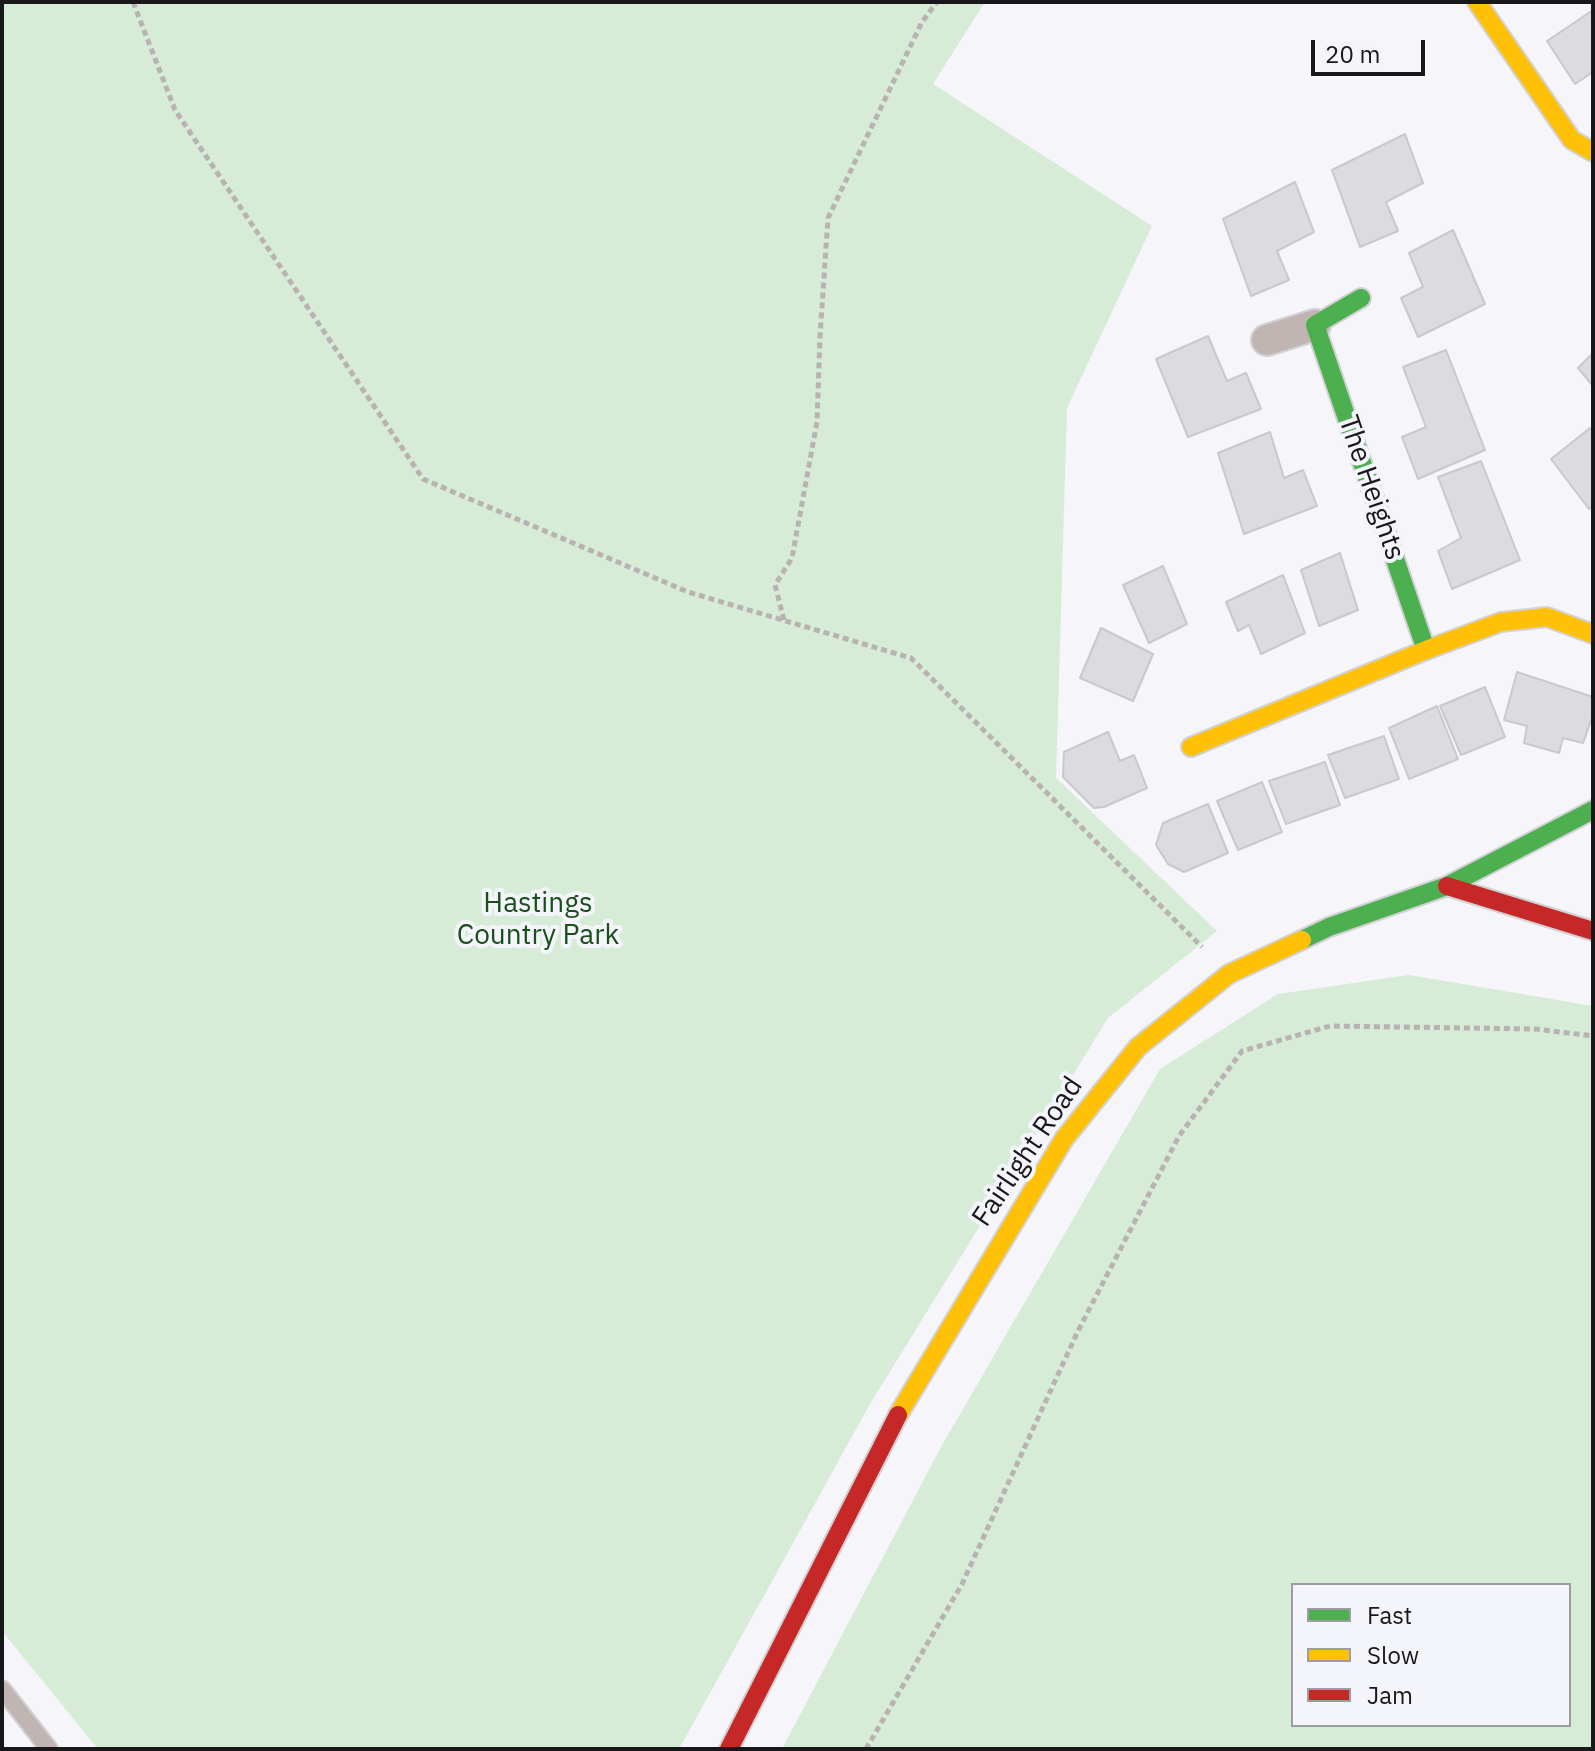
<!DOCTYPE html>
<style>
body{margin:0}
#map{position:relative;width:1595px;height:1751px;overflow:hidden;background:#f5f5fa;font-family:"IBM Plex Sans",sans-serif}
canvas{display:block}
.frame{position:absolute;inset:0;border:4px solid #18181b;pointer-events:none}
.legend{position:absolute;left:1291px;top:1583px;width:280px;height:144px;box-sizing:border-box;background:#f4f4fb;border:2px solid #9c9ca1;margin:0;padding:10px 14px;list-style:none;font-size:24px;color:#18181b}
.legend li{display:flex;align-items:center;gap:16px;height:40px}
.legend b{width:40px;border:2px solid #9c9ca1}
.scale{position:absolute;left:1311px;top:40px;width:114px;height:36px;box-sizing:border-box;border:4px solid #18181b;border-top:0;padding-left:10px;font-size:24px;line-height:28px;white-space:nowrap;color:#18181b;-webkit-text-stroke:6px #f4f4fb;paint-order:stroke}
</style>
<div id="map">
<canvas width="1595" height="1751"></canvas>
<div class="frame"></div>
<ul class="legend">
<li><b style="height:10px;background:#4caf50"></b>Fast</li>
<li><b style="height:10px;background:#ffc107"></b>Slow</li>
<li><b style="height:10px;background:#c62828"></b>Jam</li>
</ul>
<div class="scale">20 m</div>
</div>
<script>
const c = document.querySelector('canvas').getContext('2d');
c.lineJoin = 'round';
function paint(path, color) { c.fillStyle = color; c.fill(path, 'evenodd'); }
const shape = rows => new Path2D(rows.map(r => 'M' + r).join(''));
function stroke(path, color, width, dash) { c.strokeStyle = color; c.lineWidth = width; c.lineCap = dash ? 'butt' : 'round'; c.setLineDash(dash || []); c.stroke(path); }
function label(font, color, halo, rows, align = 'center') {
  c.font = font + ' "IBM Plex Sans",sans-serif'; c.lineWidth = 8; c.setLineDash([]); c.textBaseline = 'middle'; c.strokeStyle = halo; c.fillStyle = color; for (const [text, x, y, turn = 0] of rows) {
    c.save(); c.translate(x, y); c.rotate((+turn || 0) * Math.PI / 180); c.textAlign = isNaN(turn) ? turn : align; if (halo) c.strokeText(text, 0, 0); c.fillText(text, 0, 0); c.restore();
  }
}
paint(shape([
 [2,2,985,2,933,84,1152,226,1067,408,1056,778,1217,931,1108,1018,870,1404,679,1749,98,1749,2,1631],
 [1409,975,1593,1006,1593,1749,782,1749,941,1447,1160,1069,1278,994],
 [1293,1585,1569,1585,1569,1725,1293,1725]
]), '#d6ecd6');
const building = shape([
 [1593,10,1593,72,1575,84,1547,41,1593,10],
 [1405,134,1423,183,1386,202,1398,231,1360,247,1332,170,1405,134],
 [1295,182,1314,232,1277,251,1289,280,1251,296,1223,219,1295,182],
 [1453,230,1485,304,1418,337,1401,298,1423,287,1409,253,1453,230],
 [1208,336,1227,381,1246,373,1261,409,1188,437,1156,359,1208,336],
 [1446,350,1485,450,1418,479,1402,437,1426,427,1403,367,1446,350],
 [1593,353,1593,386,1578,368,1593,353],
 [1590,428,1593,432,1593,505,1589,509,1551,459,1590,428],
 [1270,432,1284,478,1303,470,1317,506,1244,534,1218,453,1270,432],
 [1481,461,1520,560,1452,589,1438,551,1461,538,1438,477,1481,461],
 [1340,553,1358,610,1319,626,1301,570,1340,553],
 [1163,566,1187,624,1149,643,1123,585,1163,566],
 [1283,575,1305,633,1261,654,1249,625,1238,631,1226,602,1283,575],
 [1101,628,1153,654,1133,701,1080,678,1101,628],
 [1517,672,1593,697,1593,715,1583,743,1563,738,1559,753,1524,743,1527,726,1504,720,1517,672],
 [1485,687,1505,737,1461,755,1440,706,1485,687],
 [1437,706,1458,759,1409,779,1389,728,1437,706],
 [1108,732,1120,761,1134,755,1147,788,1104,807,1094,808,1063,777,1064,752,1108,732],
 [1384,736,1399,779,1345,798,1328,755,1384,736],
 [1325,762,1340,805,1286,824,1269,781,1325,762],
 [1262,782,1282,832,1238,850,1217,801,1262,782],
 [1208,804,1228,853,1184,872,1168,864,1156,845,1163,823,1208,804]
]);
paint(building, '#dcdbdf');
stroke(building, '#c9c8cc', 2);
const lane = shape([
 [2,1689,49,1749]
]);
const street = shape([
 [1267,340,1315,325]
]);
const fast = shape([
 [1361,298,1315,325,1426,650],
 [1302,940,1329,927,1447,886,1593,810]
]);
const slow = shape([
 [1477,2,1572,140,1593,152],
 [1191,747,1426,650,1501,622,1547,617,1593,634],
 [898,1415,1064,1139,1138,1047,1229,974,1302,940]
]);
const jam = shape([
 [1447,886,1593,931],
 [729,1749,898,1415]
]);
stroke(lane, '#d2d2d5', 20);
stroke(street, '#d2d2d5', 34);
stroke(fast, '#d2d2d5', 22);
stroke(slow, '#d2d2d5', 22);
stroke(jam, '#d2d2d5', 22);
stroke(shape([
 [133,2,175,110,423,479,688,592,911,658,1202,947],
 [784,620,775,585,792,558,817,422,820,337,828,218,922,22,937,2],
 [866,1749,962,1584,1077,1333,1179,1136,1242,1051,1330,1026,1536,1029,1593,1036]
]), '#b9b2b2', 5, [6, 4]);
stroke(lane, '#c1b5b3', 16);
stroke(street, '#c1b5b3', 30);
stroke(fast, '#4caf50', 18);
stroke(slow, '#ffc107', 18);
stroke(jam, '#c62828', 18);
label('28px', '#18181b', '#f4f4fb', [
 ["The Heights",1371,488,71],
 ["Fairlight Road",1028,1152,-56]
]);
label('28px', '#194f18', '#f4f4fb', [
 ["Hastings",538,904],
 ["Country Park",538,936]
]);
</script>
